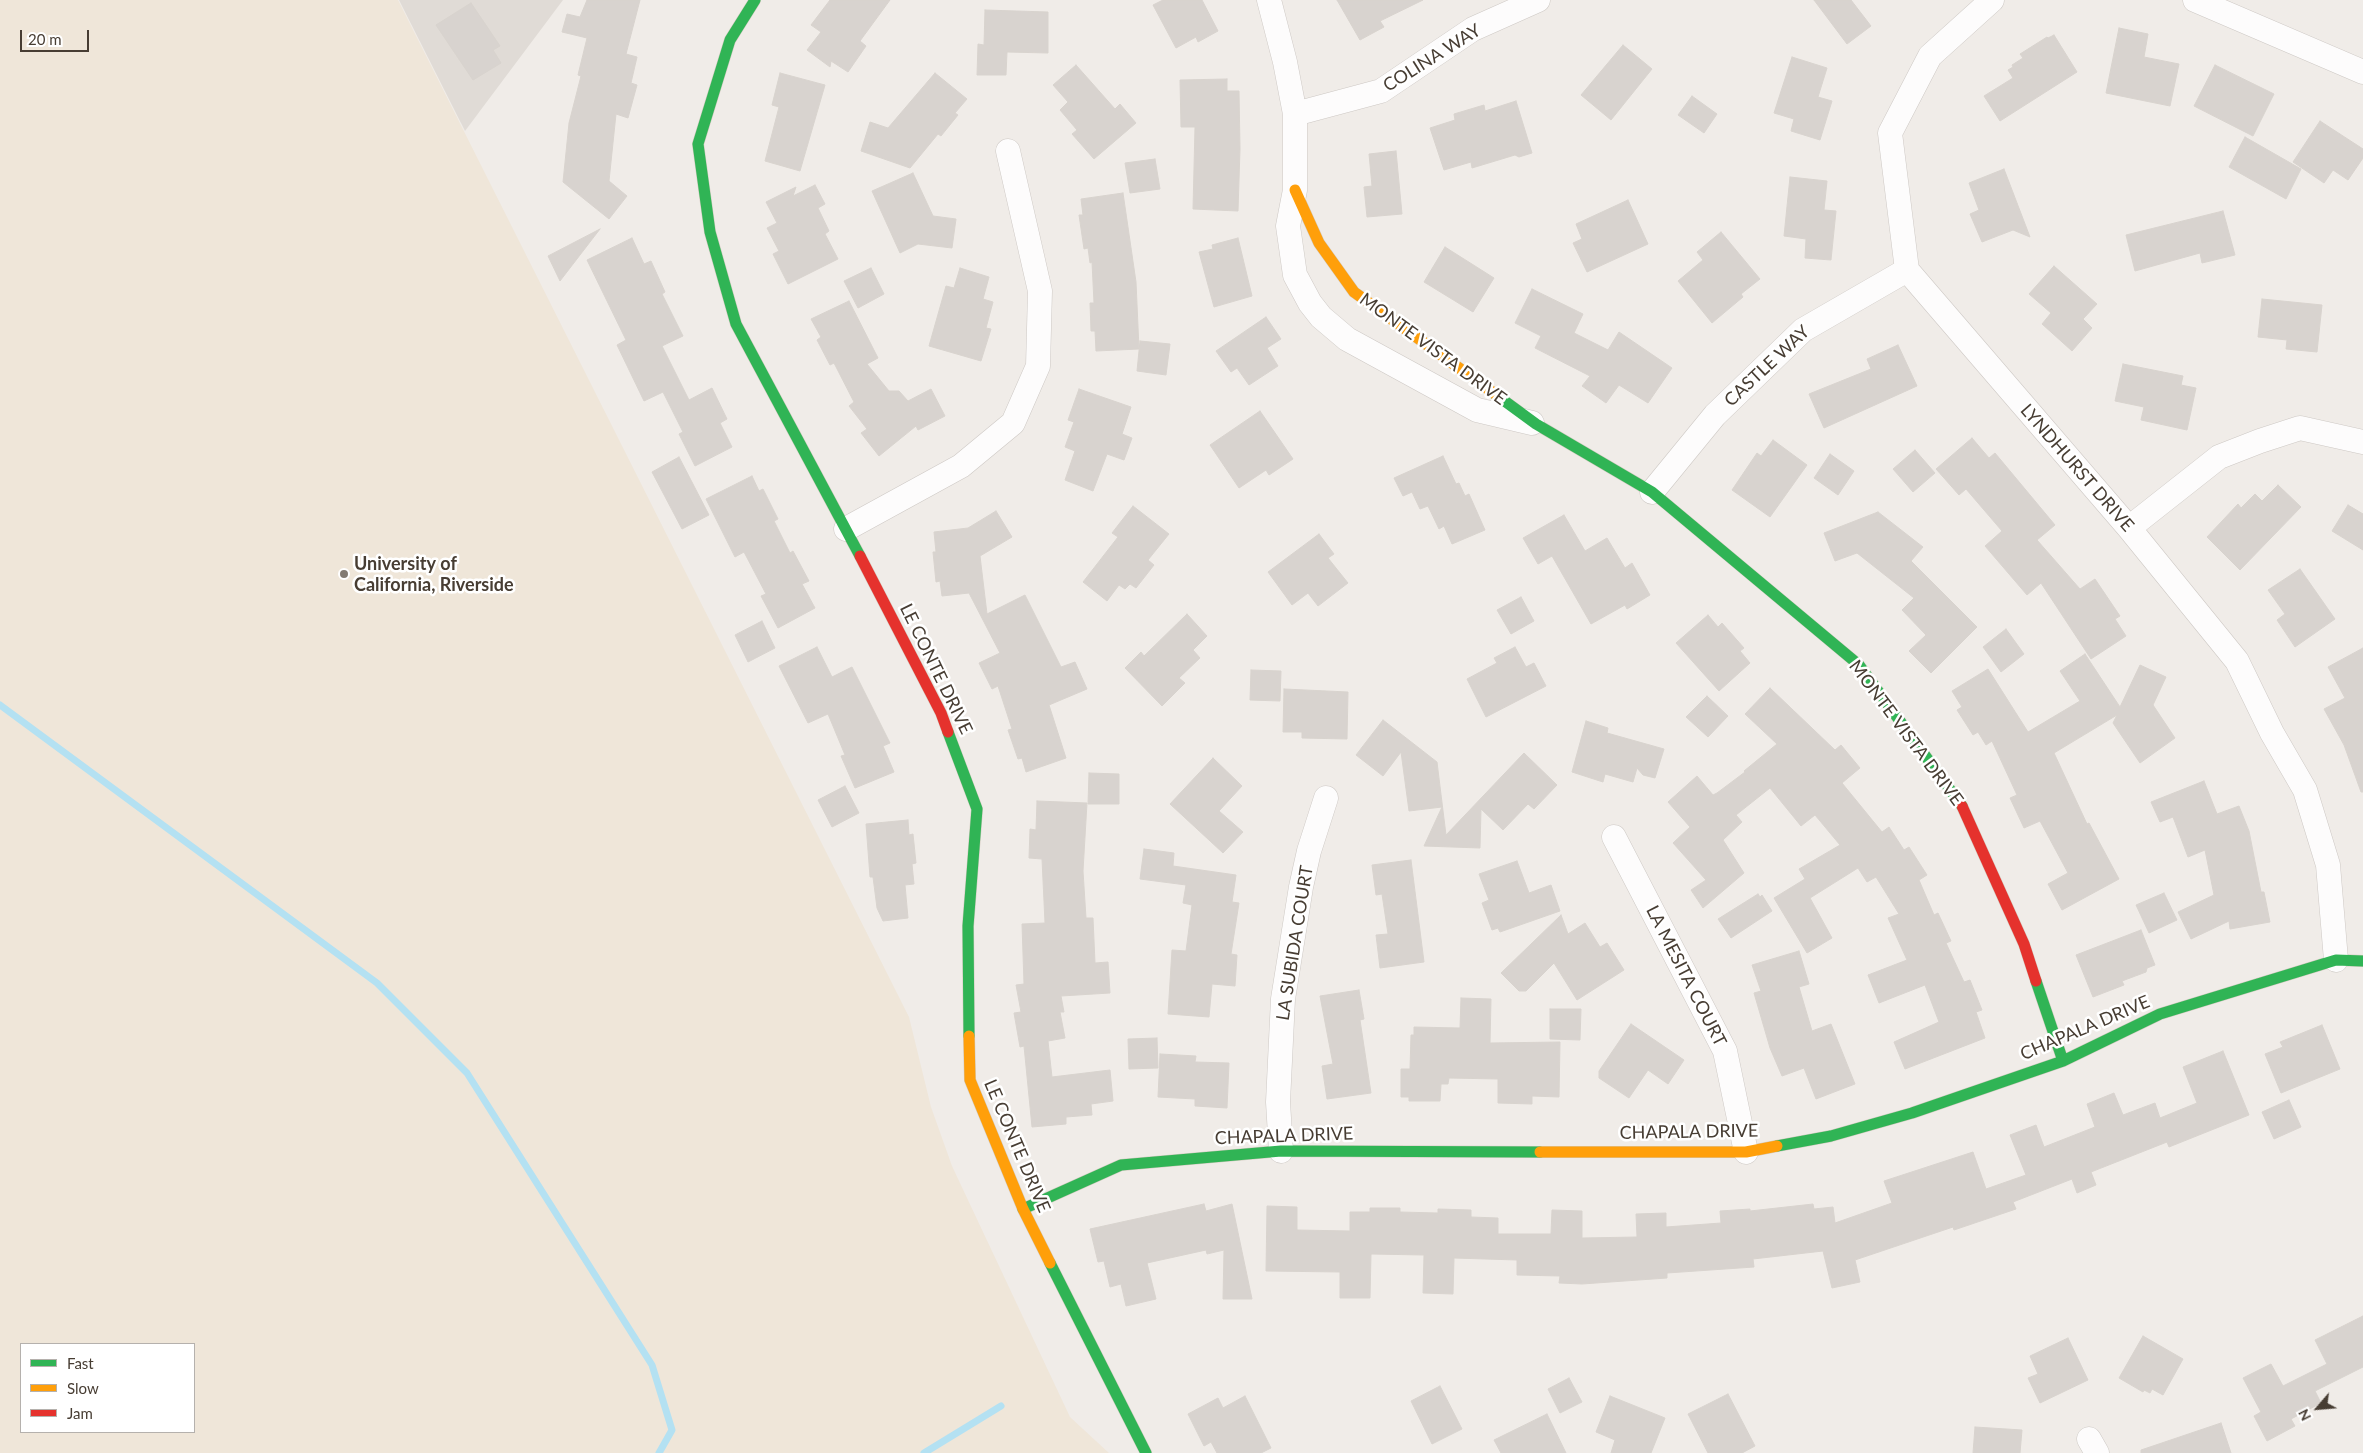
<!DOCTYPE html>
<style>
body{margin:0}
#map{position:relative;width:2363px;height:1453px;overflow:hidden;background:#f0ece8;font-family:Lato,sans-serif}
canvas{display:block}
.legend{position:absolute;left:20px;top:1343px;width:175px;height:90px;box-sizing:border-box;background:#fff;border:1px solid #b5b1ad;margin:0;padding:6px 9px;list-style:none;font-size:15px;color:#473d33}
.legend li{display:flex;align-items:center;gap:10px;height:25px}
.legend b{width:25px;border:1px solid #b5b1ad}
.north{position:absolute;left:2293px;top:1383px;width:50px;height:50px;-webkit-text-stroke:4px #fff;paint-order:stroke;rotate:243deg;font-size:14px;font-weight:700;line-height:20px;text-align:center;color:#473d33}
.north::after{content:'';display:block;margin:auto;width:18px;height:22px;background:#473d33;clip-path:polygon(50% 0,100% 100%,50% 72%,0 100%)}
.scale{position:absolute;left:20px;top:30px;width:69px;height:22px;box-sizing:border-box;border:2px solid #473d33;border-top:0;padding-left:6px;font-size:15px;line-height:18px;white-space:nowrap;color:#473d33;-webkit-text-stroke:4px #fff;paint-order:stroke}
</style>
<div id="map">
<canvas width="2363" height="1453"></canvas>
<ul class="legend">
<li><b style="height:6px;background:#30b455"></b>Fast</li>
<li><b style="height:6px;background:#ff9f0a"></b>Slow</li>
<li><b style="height:6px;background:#e5322d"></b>Jam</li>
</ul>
<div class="north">N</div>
<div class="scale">20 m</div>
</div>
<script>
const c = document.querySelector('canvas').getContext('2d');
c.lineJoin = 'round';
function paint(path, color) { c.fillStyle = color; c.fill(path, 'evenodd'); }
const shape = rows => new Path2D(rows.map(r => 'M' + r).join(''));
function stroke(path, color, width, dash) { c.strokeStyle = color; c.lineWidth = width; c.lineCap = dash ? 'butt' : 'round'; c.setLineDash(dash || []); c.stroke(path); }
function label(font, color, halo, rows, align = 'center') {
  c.font = font + ' Lato,sans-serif'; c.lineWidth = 5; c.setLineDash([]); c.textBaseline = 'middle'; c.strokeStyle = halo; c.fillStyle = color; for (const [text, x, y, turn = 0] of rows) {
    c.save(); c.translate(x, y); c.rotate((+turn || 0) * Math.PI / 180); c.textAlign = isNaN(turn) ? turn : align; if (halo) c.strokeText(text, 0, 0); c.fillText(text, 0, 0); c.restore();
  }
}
paint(shape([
 [399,0,563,0,465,131]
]), '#e0dbd6');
paint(shape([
 [0,0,398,0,909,1017,931,1107,952,1166,1070,1417,1109,1453,0,1453],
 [21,1344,194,1344,194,1432,21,1432]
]), '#efe6d9');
stroke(shape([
 [0,705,377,983,467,1073,652,1365,672,1430,659,1453],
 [924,1453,1001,1406]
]), '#b4e1f2', 7);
const building = shape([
 [587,0,640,0,626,54,637,57,631,83,637,85,628,118,616,114,609,181,627,196,609,219,563,182,569,123,581,76,578,75,587,38,562,32,567,14,580,17,587,0],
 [830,0,890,0,860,41,866,46,848,72,831,61,830,67,807,50,821,32,811,25,830,0],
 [1163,0,1202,0,1218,31,1198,42,1196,37,1176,48,1153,5,1163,0],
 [1337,0,1423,0,1380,21,1384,27,1360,40,1337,0],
 [1814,0,1851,0,1871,26,1847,44,1814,0],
 [471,3,500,46,493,50,501,63,473,80,436,25,471,3],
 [985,10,1048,12,1048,53,1007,52,1006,75,977,75,978,44,984,45,985,10],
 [2119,28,2148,34,2144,57,2179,64,2170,106,2106,93,2119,28],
 [2054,35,2077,72,2000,121,1984,96,2013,78,2008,70,2013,67,2012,65,2023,58,2020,54,2047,37,2048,38,2054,35],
 [1623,45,1652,69,1611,120,1581,95,1623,45],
 [1792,57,1827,68,1818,97,1832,101,1820,140,1791,131,1794,119,1774,113,1792,57],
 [1076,65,1115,109,1120,104,1136,123,1094,159,1072,134,1077,130,1060,110,1068,102,1053,85,1076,65],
 [2215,65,2274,94,2253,136,2194,106,2215,65],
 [780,73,825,85,800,171,765,161,779,107,772,105,780,73],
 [935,73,967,99,955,113,958,115,941,136,938,134,910,168,861,151,870,122,888,128,935,73],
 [1227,79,1227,91,1239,91,1240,149,1238,211,1193,209,1195,127,1181,127,1180,80,1227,79],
 [1692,96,1717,114,1704,133,1678,115,1692,96],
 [1516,101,1532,153,1519,157,1515,155,1472,168,1471,162,1444,170,1430,128,1455,120,1454,114,1484,105,1485,111,1516,101],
 [2320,121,2363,149,2363,158,2348,180,2333,170,2324,183,2293,162,2320,121],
 [2245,137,2301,169,2286,199,2229,167,2245,137],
 [1396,151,1402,214,1367,217,1364,187,1372,186,1369,154,1396,151],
 [1155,159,1160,189,1130,193,1125,163,1155,159],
 [2004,169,2030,237,2013,230,1982,242,1970,214,1979,210,1969,183,2004,169],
 [913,173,933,216,956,219,952,248,918,244,900,253,872,191,913,173],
 [1790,177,1827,181,1824,210,1836,211,1831,260,1805,258,1806,239,1784,236,1790,177],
 [815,185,825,204,818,208,829,231,825,234,838,259,788,284,773,254,779,251,767,228,777,223,766,202,796,187,793,196,815,185],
 [1123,193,1136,282,1139,349,1096,351,1095,331,1091,331,1090,303,1094,303,1092,262,1090,263,1088,248,1084,249,1079,215,1083,215,1081,199,1123,193],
 [1628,200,1648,244,1587,272,1573,243,1582,239,1576,224,1628,200],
 [2223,211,2235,255,2202,263,2200,253,2135,271,2126,235,2223,211],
 [600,229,560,281,548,256,600,229],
 [1721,232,1760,279,1741,294,1743,297,1712,323,1678,281,1703,260,1697,252,1721,232],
 [632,238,644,264,651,261,665,292,662,294,683,336,662,346,689,400,712,388,727,419,720,423,732,447,695,466,679,434,683,432,663,392,644,401,617,345,626,340,587,260,632,238],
 [1238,238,1252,296,1214,307,1199,252,1213,249,1212,245,1238,238],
 [1445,247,1494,278,1473,312,1424,282,1445,247],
 [2054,266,2097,304,2083,319,2092,328,2072,351,2042,324,2051,313,2029,294,2054,266],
 [871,268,884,294,858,308,844,281,871,268],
 [960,268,989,277,983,299,993,302,986,328,991,329,981,361,929,346,946,286,954,288,960,268],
 [1532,289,1583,314,1574,333,1608,350,1619,332,1672,368,1648,403,1619,385,1606,403,1582,386,1590,376,1535,348,1541,336,1515,323,1532,289],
 [2262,299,2322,305,2317,352,2286,349,2287,340,2258,337,2262,299],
 [849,301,878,358,867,364,889,391,899,391,908,401,931,389,945,416,918,430,916,426,879,456,861,433,867,429,849,406,854,402,834,363,830,365,817,340,821,337,811,319,849,301],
 [1266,317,1281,339,1267,348,1278,366,1249,385,1237,368,1231,372,1216,351,1266,317],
 [1140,341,1170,344,1166,375,1137,371,1140,341],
 [1898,345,1917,386,1824,428,1809,394,1871,369,1867,359,1898,345],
 [2123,364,2183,376,2181,385,2196,388,2187,430,2141,420,2144,407,2115,401,2123,364],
 [1079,389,1131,407,1122,434,1132,438,1124,460,1107,454,1093,491,1065,480,1075,451,1065,447,1074,422,1068,420,1079,389],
 [1260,411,1293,459,1269,475,1266,470,1239,488,1210,445,1260,411],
 [1972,438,1989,458,1995,453,2055,525,2037,540,2080,589,2095,579,2120,616,2115,619,2126,636,2091,659,2041,583,2027,595,1985,546,2002,531,1966,489,1959,495,1936,469,1972,438],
 [1773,440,1807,465,1770,517,1732,490,1757,453,1761,456,1773,440],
 [1915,450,1935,473,1913,492,1893,469,1915,450],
 [1830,454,1854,471,1838,495,1814,478,1830,454],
 [1443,456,1456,484,1459,483,1465,496,1469,494,1485,530,1452,544,1444,526,1439,529,1428,506,1420,509,1412,492,1403,496,1394,478,1443,456],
 [679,457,709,515,682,529,652,472,679,457],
 [752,476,759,491,763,489,778,519,774,521,790,553,793,551,809,581,802,584,815,608,778,628,761,596,766,594,744,552,735,557,706,499,752,476],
 [2278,485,2301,507,2240,570,2207,537,2238,504,2241,508,2255,494,2262,501,2278,485],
 [2348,505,2363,514,2363,550,2332,531,2348,505],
 [1133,506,1169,534,1148,560,1154,565,1136,588,1130,584,1125,589,1119,585,1107,601,1083,582,1118,537,1112,533,1133,506],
 [996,511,1012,537,980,556,987,614,1025,595,1061,667,1075,662,1087,689,1049,705,1066,758,1026,772,1022,758,1018,759,1008,730,1012,729,998,686,992,689,979,663,1000,653,969,593,942,596,940,581,936,582,933,552,936,552,934,532,968,528,996,511],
 [1878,512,1923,547,1911,561,1977,627,1931,673,1909,651,1926,635,1902,610,1914,598,1857,553,1835,561,1824,533,1878,512],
 [1564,515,1585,551,1607,538,1625,568,1632,563,1650,595,1627,609,1625,605,1591,624,1552,556,1538,564,1523,538,1564,515],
 [1319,534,1334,554,1328,558,1348,583,1318,606,1308,593,1292,605,1268,572,1319,534],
 [2300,569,2335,619,2295,647,2277,620,2285,614,2268,590,2300,569],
 [1521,597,1534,621,1511,634,1497,610,1521,597],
 [1187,614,1207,636,1193,650,1200,658,1179,678,1185,683,1162,706,1125,668,1141,652,1144,656,1187,614],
 [1708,615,1718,627,1722,623,1744,648,1740,651,1750,663,1719,691,1676,643,1708,615],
 [762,621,775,648,748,662,735,635,762,621],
 [2006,629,2024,654,2001,672,1983,647,2006,629],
 [817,647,832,677,852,667,890,743,883,746,894,772,855,788,841,756,845,755,828,714,808,723,779,666,817,647],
 [1515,647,1526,667,1534,663,1546,686,1486,717,1467,679,1497,663,1494,658,1515,647],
 [2363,648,2363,792,2361,792,2344,745,2324,709,2345,698,2328,667,2363,648],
 [2085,654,2120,707,2140,665,2166,677,2153,705,2175,738,2140,763,2113,723,2117,715,2054,753,2087,824,2089,823,2119,879,2062,910,2048,884,2068,873,2040,821,2024,828,2010,798,2017,795,1992,741,1986,745,1978,732,1973,735,1957,710,1962,707,1952,691,1988,669,2028,732,2080,701,2060,671,2085,654],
 [1251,670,1281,671,1280,701,1250,700,1251,670],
 [1770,688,1835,750,1841,745,1860,768,1842,783,1882,832,1889,827,1904,850,1909,847,1927,875,1919,880,1934,915,1938,913,1951,941,1946,943,1964,982,1970,980,1982,1010,1976,1012,1985,1038,1905,1069,1894,1042,1939,1022,1925,985,1879,1003,1868,975,1907,960,1888,918,1899,914,1876,877,1867,882,1858,868,1810,898,1832,938,1807,953,1774,898,1805,879,1799,869,1840,845,1815,815,1801,826,1770,788,1736,815,1742,822,1723,840,1744,873,1703,908,1691,890,1706,880,1673,843,1690,827,1668,802,1697,776,1713,795,1717,793,1745,772,1744,771,1777,744,1745,714,1770,688],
 [1284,689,1348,692,1347,739,1302,738,1302,732,1283,732,1284,689],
 [1707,696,1728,716,1708,737,1686,717,1707,696],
 [1383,720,1437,762,1446,835,1524,753,1557,785,1534,809,1528,804,1503,830,1481,809,1480,848,1424,846,1442,807,1409,811,1401,752,1383,776,1356,755,1383,720],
 [1586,721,1608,728,1607,733,1664,749,1655,778,1643,775,1637,768,1633,782,1605,774,1603,782,1572,772,1586,721],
 [1213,758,1242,786,1219,811,1243,832,1223,853,1170,804,1213,758],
 [1089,773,1119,774,1119,804,1088,804,1089,773],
 [2204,781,2217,814,2239,806,2249,831,2261,892,2264,892,2270,922,2230,929,2229,921,2191,939,2178,912,2214,895,2205,850,2188,857,2173,817,2160,822,2151,802,2204,781],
 [845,786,859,813,832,827,818,800,845,786],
 [1037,801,1087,803,1083,871,1086,918,1093,918,1095,963,1108,962,1110,993,1061,996,1064,1012,1060,1012,1065,1038,1048,1041,1052,1077,1110,1070,1113,1101,1091,1104,1092,1115,1066,1117,1066,1124,1032,1127,1024,1046,1020,1047,1014,1013,1021,1012,1016,985,1024,984,1022,924,1045,923,1042,859,1029,858,1030,829,1036,830,1037,801],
 [908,820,909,835,913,834,916,863,912,864,914,884,905,885,908,918,883,921,877,908,873,877,870,877,866,824,908,820],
 [1144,849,1174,853,1173,866,1236,875,1232,902,1239,903,1231,954,1237,955,1235,986,1212,984,1209,1017,1168,1014,1172,950,1186,951,1192,905,1183,903,1186,885,1140,879,1144,849],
 [1411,860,1424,962,1380,968,1376,935,1388,934,1382,894,1376,895,1372,865,1411,860],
 [1517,861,1529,893,1551,885,1560,911,1500,932,1498,928,1492,930,1482,903,1489,900,1479,874,1517,861],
 [2164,893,2177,920,2149,933,2136,905,2164,893],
 [1758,894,1760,897,1762,895,1772,911,1731,938,1718,919,1758,894],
 [1561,915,1568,934,1585,923,1600,947,1607,943,1624,970,1577,1000,1554,963,1526,991,1519,991,1501,973,1561,915],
 [2141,930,2155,965,2147,968,2146,972,2122,981,2124,985,2093,997,2076,955,2141,930],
 [1799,951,1809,984,1799,987,1812,1031,1831,1024,1855,1084,1816,1099,1804,1068,1782,1076,1770,1048,1754,993,1761,991,1752,965,1799,951],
 [1359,990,1364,1019,1360,1020,1371,1093,1327,1099,1322,1066,1333,1064,1320,996,1359,990],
 [1461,998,1491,999,1490,1043,1560,1042,1559,1097,1532,1096,1532,1104,1498,1103,1498,1079,1449,1078,1448,1084,1441,1084,1440,1101,1409,1101,1409,1097,1401,1097,1401,1069,1410,1069,1411,1035,1414,1035,1414,1027,1460,1028,1461,998],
 [1550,1009,1581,1009,1580,1040,1550,1039,1550,1009],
 [1631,1024,1684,1060,1668,1084,1648,1070,1629,1098,1599,1078,1599,1071,1631,1024],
 [2322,1025,2340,1069,2281,1093,2265,1054,2283,1047,2280,1042,2322,1025],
 [1157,1038,1158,1068,1129,1069,1128,1039,1157,1038],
 [2223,1051,2249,1115,2169,1147,2167,1142,2091,1172,2096,1185,2077,1193,2072,1179,2013,1202,2016,1209,1954,1230,1953,1227,1855,1260,1860,1282,1832,1288,1823,1251,1753,1259,1754,1267,1667,1273,1667,1278,1582,1284,1559,1283,1560,1276,1517,1275,1517,1260,1454,1258,1453,1294,1423,1293,1424,1255,1371,1254,1370,1298,1340,1298,1340,1272,1266,1271,1267,1206,1297,1207,1297,1230,1350,1231,1350,1212,1370,1212,1370,1208,1400,1208,1400,1212,1438,1213,1438,1209,1471,1210,1471,1217,1498,1218,1498,1234,1551,1234,1552,1210,1582,1211,1582,1238,1637,1237,1636,1214,1666,1213,1666,1227,1721,1223,1720,1211,1750,1209,1750,1211,1813,1204,1814,1209,1833,1207,1835,1223,1892,1203,1884,1181,1973,1152,1986,1189,2026,1175,2010,1135,2036,1125,2044,1147,2095,1127,2087,1104,2114,1093,2123,1115,2155,1103,2160,1118,2197,1103,2183,1067,2223,1051],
 [1160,1054,1196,1056,1195,1062,1229,1063,1227,1108,1195,1106,1195,1099,1158,1097,1160,1054],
 [2289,1100,2301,1127,2274,1139,2262,1112,2289,1100],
 [1204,1204,1206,1211,1232,1204,1252,1299,1223,1299,1224,1250,1207,1254,1206,1250,1147,1263,1156,1299,1126,1306,1121,1284,1110,1287,1104,1261,1098,1262,1090,1229,1204,1204],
 [2363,1316,2363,1367,2315,1391,2321,1403,2291,1419,2295,1426,2267,1441,2254,1416,2261,1412,2243,1378,2271,1364,2283,1386,2327,1364,2315,1340,2363,1316],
 [2143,1336,2183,1359,2163,1395,2152,1389,2150,1393,2144,1390,2143,1392,2119,1378,2143,1336],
 [2068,1338,2088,1380,2040,1403,2028,1378,2038,1374,2030,1356,2068,1338],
 [1569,1378,1582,1402,1560,1413,1548,1389,1569,1378],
 [1440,1386,1462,1429,1432,1444,1411,1401,1440,1386],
 [1728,1394,1755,1446,1742,1453,1708,1453,1688,1414,1728,1394],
 [1245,1396,1271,1448,1261,1453,1217,1453,1211,1442,1204,1446,1188,1414,1218,1398,1223,1408,1245,1396],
 [1610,1396,1665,1418,1651,1453,1611,1453,1615,1440,1596,1432,1610,1396],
 [1547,1414,1566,1453,1501,1453,1494,1440,1547,1414],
 [2221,1423,2231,1453,2141,1453,2141,1450,2221,1423],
 [1975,1427,2022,1430,2020,1453,1973,1453,1975,1427]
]);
paint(building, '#d8d3cf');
stroke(building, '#d8d3ce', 1);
const street = shape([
 [1269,0,1285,62,1295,114,1295,190,1288,226,1295,275,1310,303,1321,317,1347,339,1477,410,1532,423],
 [1992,0,1930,56,1890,133,1907,270,2129,528,2237,661,2272,733,2305,790,2328,865,2336,960],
 [2195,0,2363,72],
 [1295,114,1381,91,1473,29,1538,0],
 [1652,492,1715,415,1803,330,1907,270],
 [2129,528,2219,457,2260,441,2300,428,2363,442],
 [846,529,961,466,1013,423,1038,366,1040,291,1008,151],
 [1614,837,1725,1051,1746,1152],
 [1281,1151,1278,1102,1283,999,1301,887,1309,851,1326,798],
 [2089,1439,2097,1453]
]);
const fast = shape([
 [755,0,730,40,698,144,710,232,736,324,860,556],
 [1495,394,1536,424,1652,492,1859,665,1962,806],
 [948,732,977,809,968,926,969,1036],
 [2036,981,2063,1061],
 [1777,1146,1831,1136,1912,1113,2063,1061,2160,1014,2336,960,2363,961],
 [1023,1209,1121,1165,1281,1151,1540,1152],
 [1050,1263,1146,1453]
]);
const slow = shape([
 [1295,190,1319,243,1354,292,1495,394],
 [969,1036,970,1080,1023,1209,1050,1263],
 [1540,1152,1746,1152,1777,1146]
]);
const jam = shape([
 [860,556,941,713,948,732],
 [1962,806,2024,944,2036,981]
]);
stroke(street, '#cdc8c4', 25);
stroke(fast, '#d2cabf', 12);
stroke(slow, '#d2cabf', 12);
stroke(jam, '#d2cabf', 12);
stroke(street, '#fdfcfc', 24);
stroke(fast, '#30b455', 11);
stroke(slow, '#ff9f0a', 11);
stroke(jam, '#e5322d', 11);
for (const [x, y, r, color] of [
 [344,574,5,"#827a72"]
]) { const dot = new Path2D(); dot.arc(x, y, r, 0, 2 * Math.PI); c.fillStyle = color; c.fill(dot); stroke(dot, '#fff', 2); }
label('18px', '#473d33', '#fff', [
 ["COLINA WAY",1432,58,-32],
 ["MONTE VISTA DRIVE",1433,349,36],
 ["CASTLE WAY",1767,366,-43],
 ["LYNDHURST DRIVE",2077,468,49],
 ["LE CONTE DRIVE",936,669,64],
 ["MONTE VISTA DRIVE",1906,733,53],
 ["LA SUBIDA COURT",1295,943,-81],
 ["LA MESITA COURT",1686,976,63],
 ["CHAPALA DRIVE",2085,1028,-23],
 ["CHAPALA DRIVE",1689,1132,-1],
 ["CHAPALA DRIVE",1284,1136,-2],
 ["LE CONTE DRIVE",1017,1146,67]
]);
label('bold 18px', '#473d33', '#fff', [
 ["University of",354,564],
 ["California, Riverside",354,585]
], 'left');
</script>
